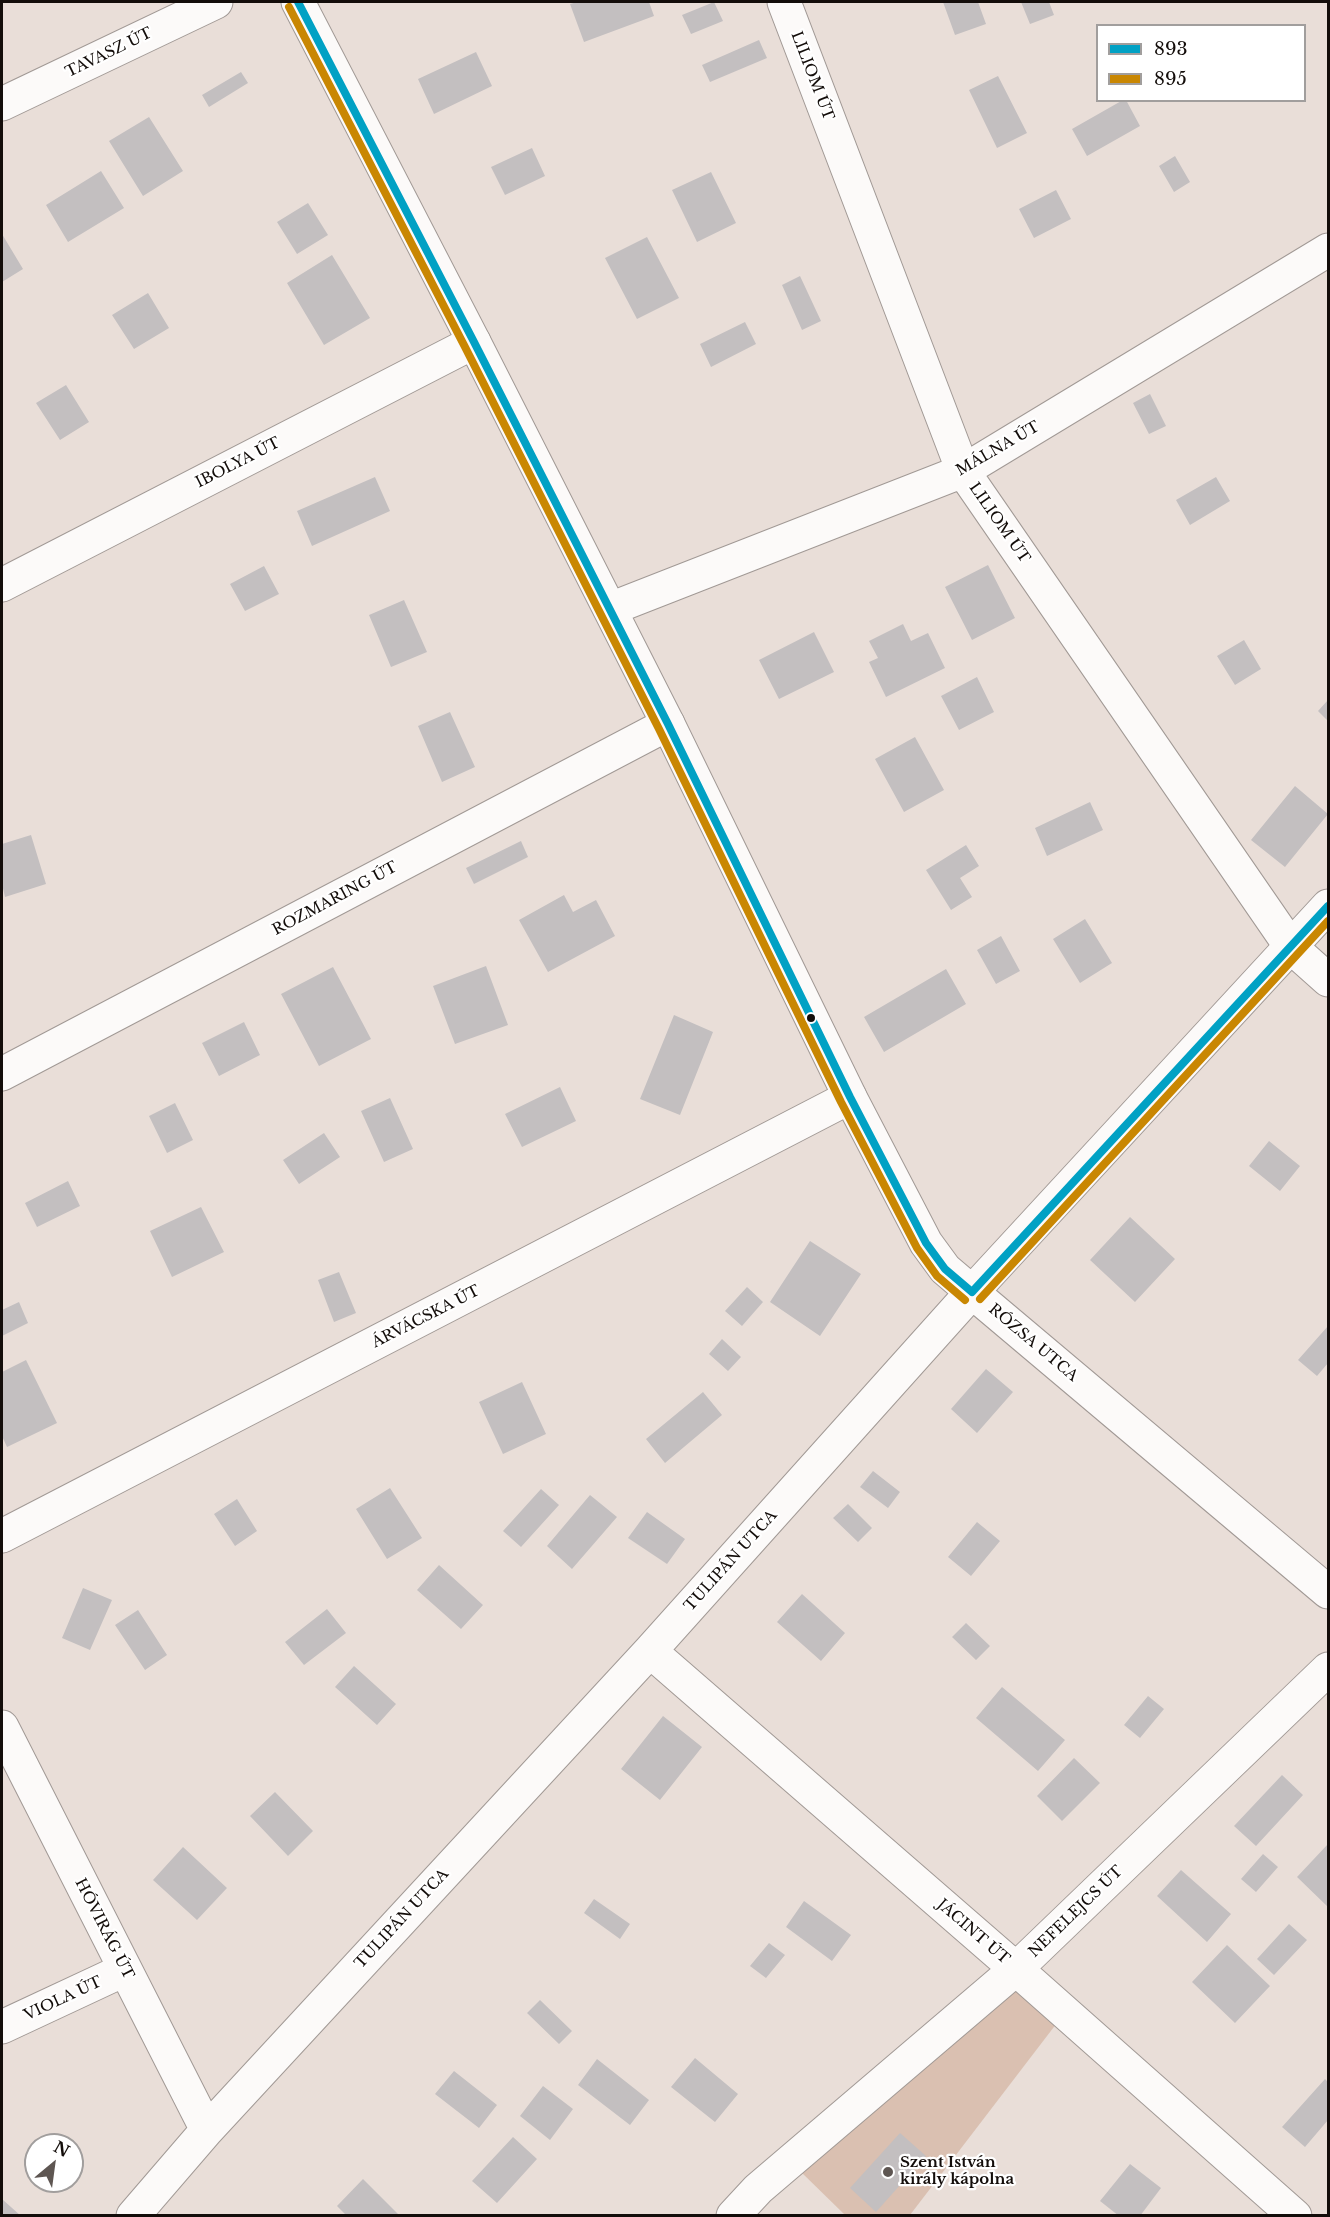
<!DOCTYPE html>
<meta charset="utf-8">
<style>
body{margin:0}
#map{position:relative;width:1330px;height:2217px;overflow:hidden;background:#e9ded8;font-family:"Libre Baskerville",serif}
canvas{display:block}
.frame{position:absolute;inset:0;border:3px solid #130d0a;pointer-events:none}
.legend{position:absolute;left:1096px;top:24px;width:210px;height:78px;box-sizing:border-box;background:#fff;border:2px solid #a19e9d;margin:0;padding:8px 10px;list-style:none;font-size:18px;color:#130d0a}
.legend li{display:flex;align-items:center;gap:12px;height:30px}
.legend b{width:30px;border:2px solid #a19e9d}
.north{position:absolute;left:24px;top:2133px;width:60px;height:60px;box-sizing:border-box;background:#fff;border:2px solid #a19e9d;border-radius:50%;rotate:29deg;font-size:16px;font-weight:700;line-height:24px;text-align:center;color:#130d0a}
.north::after{content:'';display:block;margin:auto;width:21px;height:27px;background:#5e5652;clip-path:polygon(50% 0,100% 100%,50% 72%,0 100%)}
</style>
<div id="map">
<canvas width="1330" height="2217"></canvas>
<div class="frame"></div>
<ul class="legend">
<li><b style="height:8px;background:#01a1c4"></b>893</li>
<li><b style="height:8px;background:#c98702"></b>895</li>
</ul>
<div class="north">N</div>
</div>
<script>
const c = document.querySelector('canvas').getContext('2d');
c.lineJoin = 'round';
function paint(path, color) { c.fillStyle = color; c.fill(path, 'evenodd'); }
const shape = rows => new Path2D(rows.map(r => 'M' + r).join(''));
function stroke(path, color, width, dash) { c.strokeStyle = color; c.lineWidth = width; c.lineCap = dash ? 'butt' : 'round'; c.setLineDash(dash || []); c.stroke(path); }
function label(font, color, halo, rows, align = 'center') {
  c.font = font + ' "Libre Baskerville",serif'; c.lineWidth = 4.5; c.setLineDash([]); c.textBaseline = 'middle'; c.strokeStyle = halo; c.fillStyle = color; for (const [text, x, y, turn = 0] of rows) {
    c.save(); c.translate(x, y); c.rotate((+turn || 0) * Math.PI / 180); c.textAlign = isNaN(turn) ? turn : align; if (halo) c.strokeText(text, 0, 0); c.fillText(text, 0, 0); c.restore();
  }
}
paint(shape([
 [1017,1979,1060,2019,910,2215,845,2215,800,2171]
]), '#dac0b1');
paint(shape([
 [577,2,649,2,654,16,584,42,570,4],
 [714,2,723,21,691,34,682,15],
 [943,2,978,2,986,24,955,35],
 [1021,2,1049,2,1054,15,1030,24],
 [759,40,767,58,710,82,702,65],
 [476,52,492,86,434,114,418,79],
 [241,72,248,83,209,107,202,95],
 [998,76,1027,133,997,148,969,90],
 [1123,100,1126,100,1140,126,1087,156,1072,129],
 [149,117,183,171,143,196,109,141],
 [532,148,545,176,505,195,491,167],
 [1175,156,1190,182,1174,192,1159,166],
 [101,171,124,208,68,242,46,205],
 [711,172,736,223,697,242,672,190],
 [1056,190,1071,219,1034,238,1019,209],
 [308,203,328,235,297,254,277,222],
 [2,234,23,269,2,282],
 [647,237,679,298,637,319,605,258],
 [332,255,370,318,324,345,287,283],
 [800,276,821,321,802,330,782,285],
 [148,293,169,328,134,349,112,315],
 [745,322,756,344,711,367,700,344],
 [66,385,89,422,60,440,36,403],
 [1150,394,1166,426,1149,434,1133,403],
 [375,477,390,511,312,546,297,511],
 [1216,477,1230,501,1190,525,1176,500],
 [988,565,1015,618,972,640,945,587],
 [264,566,279,594,245,611,230,584],
 [404,600,427,652,391,667,369,615],
 [903,624,911,641,928,633,945,668,886,697,869,662,878,658,869,641],
 [814,632,834,672,779,699,759,660],
 [1244,640,1261,669,1235,685,1217,656],
 [977,677,994,712,959,730,941,696],
 [1328,700,1328,721,1318,711],
 [450,712,475,767,442,782,418,726],
 [915,737,944,790,904,812,875,759],
 [1295,786,1328,814,1285,867,1251,840],
 [1090,802,1103,830,1047,856,1035,828],
 [31,835,46,884,5,897,2,884,2,844],
 [521,841,528,857,474,884,466,868],
 [966,845,979,866,960,878,972,897,951,910,926,870],
 [564,895,573,912,596,900,615,936,548,972,519,920],
 [1085,919,1112,963,1080,983,1053,939],
 [1001,936,1020,971,996,984,977,950],
 [486,966,508,1025,455,1044,433,986],
 [333,967,371,1039,319,1066,281,994],
 [946,969,966,1004,884,1052,864,1017],
 [674,1015,713,1032,680,1115,640,1099],
 [244,1022,260,1055,219,1076,202,1043],
 [560,1087,576,1121,522,1147,505,1114],
 [390,1098,413,1149,384,1162,361,1111],
 [175,1103,193,1140,167,1153,149,1116],
 [324,1133,340,1157,299,1184,283,1160],
 [1269,1141,1300,1166,1280,1191,1249,1166],
 [68,1181,80,1206,37,1227,25,1203],
 [201,1207,224,1252,172,1277,150,1231],
 [1130,1217,1175,1259,1135,1302,1090,1260],
 [810,1241,861,1274,820,1336,770,1302],
 [339,1272,356,1313,334,1322,318,1280],
 [747,1287,763,1302,742,1326,725,1311],
 [19,1302,28,1323,2,1336,2,1310],
 [1328,1326,1328,1363,1317,1376,1298,1360],
 [722,1339,741,1357,728,1371,709,1354],
 [26,1360,57,1423,7,1447,2,1436,2,1372],
 [986,1369,1013,1392,977,1433,951,1409],
 [522,1382,546,1434,503,1454,479,1402],
 [703,1392,722,1415,665,1463,646,1439],
 [873,1471,900,1492,888,1508,860,1487],
 [390,1488,422,1538,387,1559,356,1509],
 [541,1489,559,1505,521,1547,503,1531],
 [590,1495,617,1517,572,1569,547,1546],
 [237,1499,257,1531,235,1546,214,1514],
 [848,1504,872,1528,858,1542,833,1518],
 [647,1512,685,1539,667,1564,628,1538],
 [977,1522,1000,1541,971,1576,948,1557],
 [439,1565,483,1605,461,1629,417,1590],
 [83,1588,112,1600,90,1650,62,1638],
 [802,1594,845,1633,821,1661,777,1622],
 [327,1609,346,1633,304,1665,285,1642],
 [138,1610,167,1655,145,1670,115,1625],
 [966,1623,990,1646,976,1660,952,1637],
 [354,1666,396,1704,377,1725,335,1687],
 [1002,1687,1065,1740,1038,1771,976,1718],
 [1148,1696,1164,1709,1140,1738,1124,1725],
 [663,1716,702,1747,660,1800,621,1769],
 [1074,1758,1100,1783,1062,1821,1037,1796],
 [1282,1775,1303,1795,1256,1846,1234,1826],
 [275,1792,313,1831,288,1856,250,1816],
 [1328,1844,1328,1907,1297,1877],
 [183,1847,227,1888,197,1920,153,1880],
 [1263,1854,1278,1867,1256,1892,1241,1879],
 [1181,1870,1231,1914,1207,1942,1157,1896],
 [594,1899,630,1924,620,1939,584,1913],
 [804,1901,851,1935,832,1961,786,1927],
 [1289,1924,1307,1940,1274,1975,1257,1959],
 [769,1943,785,1955,766,1978,750,1966],
 [1227,1945,1270,1986,1235,2023,1192,1982],
 [540,2000,572,2031,559,2044,527,2013],
 [695,2058,738,2094,715,2122,671,2087],
 [597,2059,649,2100,630,2125,578,2085],
 [454,2071,497,2105,479,2128,435,2094],
 [1325,2079,1328,2082,1328,2120,1305,2147,1282,2127],
 [543,2086,573,2109,550,2140,520,2116],
 [900,2133,926,2156,876,2212,850,2188],
 [513,2137,537,2159,497,2203,472,2181],
 [1130,2164,1161,2188,1140,2216,1119,2216,1100,2201],
 [363,2179,398,2214,397,2216,347,2216,337,2206],
 [2,2199,21,2216,2,2216]
]), '#c3bfc0');
const minor = shape([
 [784,2,963,471,1291,947,1328,980],
 [2,104,216,2],
 [2,585,474,342],
 [610,609,963,471,1328,250],
 [2,1074,668,724],
 [2,1536,850,1097],
 [650,1651,1016,1969,1295,2216],
 [2,1727,207,2130],
 [2,2027,124,1970],
 [133,2216,207,2130,650,1651,972,1292,1328,1592],
 [733,2216,758,2189,1016,1969,1328,1669]
]);
const tertiary = shape([
 [298,2,474,342,668,724,850,1097,926,1243,945,1269,972,1292,1328,906]
]);
stroke(minor, '#a19995', 35);
stroke(tertiary, '#a19995', 35);
stroke(minor, '#fcfaf9', 33);
stroke(tertiary, '#fcfaf9', 33);
stroke(shape([
 [298,2,474,342,668,724,850,1097,926,1243,945,1269,972,1292],
 [972,1292,1328,906]
]), '#01a1c4', 8);
stroke(shape([
 [289,7,465,347,659,729,841,1102,917,1248,937,1276,965,1300],
 [980,1299,1328,921]
]), '#c98702', 8);
for (const [x, y, r, color] of [
 [811,1018,5,"#130d0a"],
 [888,2172,6,"#5e5652"]
]) { const dot = new Path2D(); dot.arc(x, y, r, 0, 2 * Math.PI); c.fillStyle = color; c.fill(dot); stroke(dot, '#fff', 2); }
label('15px', '#130d0a', '#fff', [
 ["TAVASZ ÚT",109,53,-26],
 ["LILIOM ÚT",812,76,69],
 ["MÁLNA ÚT",998,449,-30],
 ["IBOLYA ÚT",238,463,-27],
 ["LILIOM ÚT",999,523,55],
 ["ROZMARING ÚT",335,899,-28],
 ["ÁRVÁCSKA ÚT",426,1317,-27],
 ["RÓZSA UTCA",1033,1343,40],
 ["TULIPÁN UTCA",731,1561,-48],
 ["NEFELEJCS ÚT",1076,1912,-44],
 ["TULIPÁN UTCA",402,1919,-47],
 ["HÓVIRÁG ÚT",104,1929,63],
 ["JÁCINT ÚT",973,1932,41],
 ["VIOLA ÚT",63,1999,-25]
]);
label('bold 15px', '#130d0a', '#fff', [
 ["Szent István",900,2163],
 ["király kápolna",900,2180]
], 'left');
</script>
